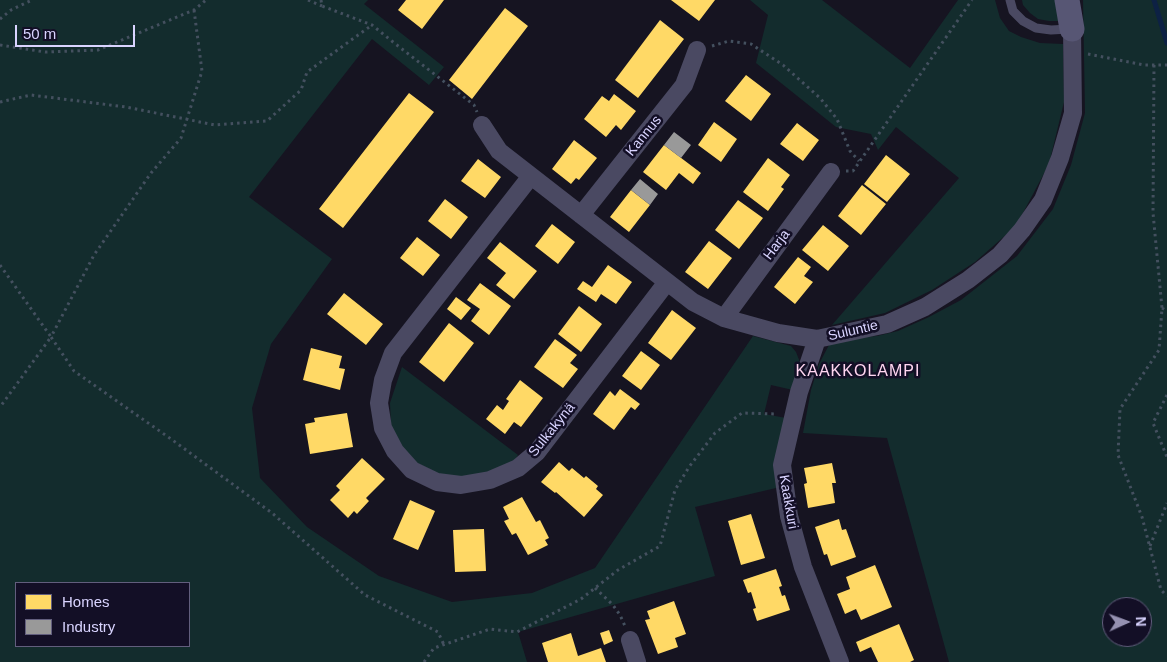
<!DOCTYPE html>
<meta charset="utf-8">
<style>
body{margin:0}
#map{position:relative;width:1167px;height:662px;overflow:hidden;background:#161421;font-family:Arial,sans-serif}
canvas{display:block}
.legend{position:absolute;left:15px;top:582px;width:175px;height:65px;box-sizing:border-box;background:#130f26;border:1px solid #625e7d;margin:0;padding:6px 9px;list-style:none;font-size:15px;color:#d9d4ff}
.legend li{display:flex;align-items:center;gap:10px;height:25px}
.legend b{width:25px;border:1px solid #625e7d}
.north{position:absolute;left:1102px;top:597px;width:50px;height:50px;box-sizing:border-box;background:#130f26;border:1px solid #625e7d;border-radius:50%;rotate:88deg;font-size:14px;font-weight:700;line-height:20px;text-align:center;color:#d9d4ff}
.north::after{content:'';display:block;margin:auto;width:18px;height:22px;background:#9591b1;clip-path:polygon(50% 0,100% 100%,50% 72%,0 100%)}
.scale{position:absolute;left:15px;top:25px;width:120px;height:22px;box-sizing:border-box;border:2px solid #d9d4ff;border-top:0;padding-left:6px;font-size:15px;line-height:18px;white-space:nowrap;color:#d9d4ff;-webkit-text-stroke:4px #130f26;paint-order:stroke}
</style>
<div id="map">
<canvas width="1167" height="662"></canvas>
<ul class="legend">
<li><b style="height:14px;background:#ffd966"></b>Homes</li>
<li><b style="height:14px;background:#999"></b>Industry</li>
</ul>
<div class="north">N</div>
<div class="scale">50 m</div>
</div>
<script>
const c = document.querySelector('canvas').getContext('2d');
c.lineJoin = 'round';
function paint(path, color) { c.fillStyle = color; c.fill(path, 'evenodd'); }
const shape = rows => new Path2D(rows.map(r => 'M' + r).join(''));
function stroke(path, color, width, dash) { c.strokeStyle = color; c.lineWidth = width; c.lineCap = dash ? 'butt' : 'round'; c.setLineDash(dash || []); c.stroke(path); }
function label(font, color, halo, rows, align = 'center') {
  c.font = font + ' Arial,sans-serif'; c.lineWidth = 5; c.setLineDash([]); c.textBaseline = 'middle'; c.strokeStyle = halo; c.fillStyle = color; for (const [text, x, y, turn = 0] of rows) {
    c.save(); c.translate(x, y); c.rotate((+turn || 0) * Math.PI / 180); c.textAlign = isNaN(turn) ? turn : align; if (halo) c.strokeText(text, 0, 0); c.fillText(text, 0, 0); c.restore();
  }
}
paint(shape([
 [0,0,368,0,364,4,444,67,429,85,372,39,249,197,332,259,271,344,252,408,260,478,307,527,379,576,452,602,532,593,595,568,753,336,791,346,796,352,801,365,793,390,771,385,764,414,786,418,776,465,776,488,695,507,715,576,518,632,527,662,0,662],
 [16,583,189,583,189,646,16,646],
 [750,0,822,0,910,68,958,0,995,0,1000,18,1009,31,1021,37,1040,43,1063,44,1064,102,1049,164,1016,226,975,262,932,290,885,313,832,325,959,178,896,127,878,150,871,134,836,127,756,63,768,15],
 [1022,0,1059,0,1061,21,1049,21,1038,19,1030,13,1023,5],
 [1083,0,1167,0,1167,662,949,662,887,438,803,433,811,390,819,364,829,345,841,339,877,336,898,331,929,317,961,300,1017,256,1053,209,1071,165,1085,113],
 [1112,607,1142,607,1142,637,1112,637],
 [402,367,518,455,514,461,490,472,461,477,439,474,417,463,403,448,391,426,390,403]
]), '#132c2d');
paint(shape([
 [406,0,444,0,422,29,398,10],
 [671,0,715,0,699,21],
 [505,8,528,26,472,99,449,80],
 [660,20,684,39,638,98,615,80],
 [746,75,771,94,751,121,725,101],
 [409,93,434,112,343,228,319,209],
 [614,94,636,111,621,130,616,125,606,137,584,119,602,96,609,101],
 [714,122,737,139,721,162,698,145],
 [797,123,819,140,803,161,780,144],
 [574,140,597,158,579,180,576,178,571,184,552,169],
 [664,145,701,173,693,184,679,173,666,190,643,172],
 [886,155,910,174,887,202,864,184],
 [768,158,790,175,781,187,784,189,768,211,743,192],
 [478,159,501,177,485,198,461,181],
 [862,185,886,204,861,235,838,216],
 [631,190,650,205,629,232,610,217],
 [445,199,468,217,451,239,428,221],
 [738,200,763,218,739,249,715,230],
 [552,224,575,242,558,264,535,246],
 [823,225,849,246,828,271,802,250],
 [417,237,440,255,423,276,400,258],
 [709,241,732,258,708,289,685,272],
 [500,242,537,271,514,299,496,285,506,273,487,258],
 [798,257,811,267,804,276,813,282,795,304,774,287],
 [608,265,632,282,616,304,601,294,596,302,577,289,583,281,592,287],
 [480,283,511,306,489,335,471,321,480,309,467,300],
 [344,293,383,324,366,345,327,314],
 [456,297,471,308,461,320,447,309],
 [579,306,602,324,581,352,558,334],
 [672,310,696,328,671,360,648,343],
 [449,323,474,343,444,382,419,362],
 [555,339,577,355,570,363,578,369,563,388,534,367],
 [311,348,342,356,339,368,345,369,340,390,303,380],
 [641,351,660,365,641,390,622,376],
 [520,380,543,398,521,427,514,422,505,434,486,419,497,405,503,410,509,401,506,399],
 [620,389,640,404,635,410,631,407,614,430,593,414,610,391,615,396],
 [347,413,353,447,310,454,305,424,315,422,314,418],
 [362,458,385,479,366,498,369,501,357,514,354,511,348,518,330,500,340,490,336,486],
 [559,462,569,471,572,468,584,478,586,476,598,486,596,489,603,495,584,517,556,492,555,493,541,482],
 [832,463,836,483,832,483,835,503,808,508,804,484,807,483,804,468],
 [522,497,536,522,540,520,549,538,545,540,548,545,528,555,516,533,512,535,504,521,509,519,503,507],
 [410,500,435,511,418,550,393,539],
 [751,514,765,558,741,565,728,521],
 [839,519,842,530,846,529,856,557,831,566,827,554,824,555,815,527],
 [484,529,486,571,455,572,453,530],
 [875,565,892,607,861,620,856,609,845,614,837,594,850,589,846,577],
 [776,569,782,586,779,587,782,596,785,595,790,610,757,621,753,609,756,608,751,592,748,593,743,580],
 [674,601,686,634,675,638,678,647,658,654,645,620,650,619,647,611],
 [899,624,914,660,910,662,878,662,871,647,860,652,856,642],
 [609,630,613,641,604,645,600,633],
 [571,633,578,656,601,648,606,662,548,662,542,643]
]), '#ffd966');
paint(shape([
 [674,132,691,145,681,158,664,145],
 [640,179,658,194,650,205,631,190]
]), '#999');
stroke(shape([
 [1154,0,1167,43]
]), '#0d2144', 5);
stroke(shape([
 [308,0,322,6],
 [321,0,322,6,372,25,393,42,474,105,477,112],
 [194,10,202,71,181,138,151,173,94,255,51,337,74,371,171,439,272,513,365,595,438,632,444,645],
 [0,19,11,10,32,0],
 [0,45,45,52,98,50,194,10,206,0],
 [712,46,729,41,751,44,783,65,820,98,837,119,850,151,859,161],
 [1088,54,1144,65,1167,65],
 [1154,65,1153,213,1162,308,1159,350,1120,409,1118,455,1142,517,1161,590,1167,596],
 [0,102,31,95,126,107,215,125,267,121,301,90,307,72,372,25],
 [846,171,853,171,972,0],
 [0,265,51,337,0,407],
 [1162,308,1167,311],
 [1167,395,1153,423,1167,457],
 [1150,546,1167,503],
 [595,588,613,605,620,615,625,626],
 [424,662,434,648,490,629,517,632,581,599,618,570,660,546,675,490,689,467,715,433,742,413,777,414]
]), '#44505f', 3, [2.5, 4]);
stroke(shape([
 [1010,0,1013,11,1023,21,1036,28,1051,30,1069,29]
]), '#4a4962', 9);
stroke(shape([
 [482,125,499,151,693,302,724,318,778,333,817,339,887,324,925,307,968,280,1000,255,1022,230,1043,200,1060,158,1073,113,1072,29],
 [531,176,393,353,383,380,379,403,383,428,395,451,412,470,437,482,461,485,490,480,518,468,537,452,667,282],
 [581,215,684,85,697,50],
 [724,318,831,172],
 [817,339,799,392,782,465,789,516,803,567,840,662],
 [630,640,637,662]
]), '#4a4962', 18);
stroke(shape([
 [1067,0,1072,29]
]), '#575674', 25);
label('14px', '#d9d4ff', '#130f26', [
 ["Kannus",644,136,-51],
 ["Harja",777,245,-53],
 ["Suluntie",853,331,-13],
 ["Sulkakynä",552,430,-51],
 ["Kaakkuri",788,502,80]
]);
c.letterSpacing = '1px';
label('16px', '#ffd6f0', '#130f26', [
 ["KAAKKOLAMPI",858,372]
]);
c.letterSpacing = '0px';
</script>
